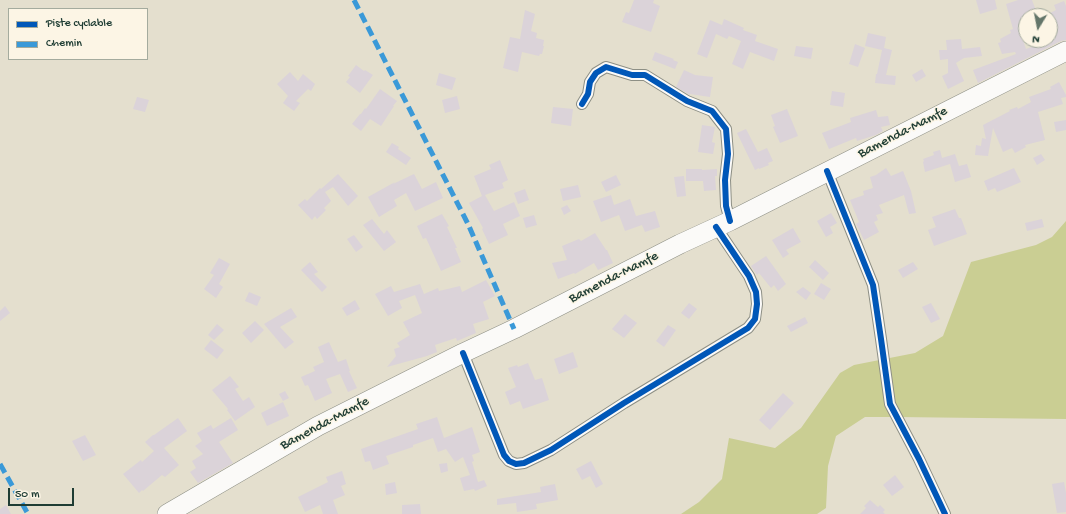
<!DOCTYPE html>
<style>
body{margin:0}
#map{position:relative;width:1066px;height:514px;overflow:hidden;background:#e4dfce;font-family:"Gochi Hand",sans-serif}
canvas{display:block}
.legend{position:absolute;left:8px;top:8px;width:140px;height:52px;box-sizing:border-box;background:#fcf5e5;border:1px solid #a4ab9e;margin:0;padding:5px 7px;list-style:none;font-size:12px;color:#1f3d34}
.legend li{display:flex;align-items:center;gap:8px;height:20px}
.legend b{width:20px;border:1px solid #a4ab9e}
.north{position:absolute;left:1018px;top:8px;width:40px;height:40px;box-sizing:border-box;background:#fcf5e5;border:1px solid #a4ab9e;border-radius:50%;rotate:190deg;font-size:11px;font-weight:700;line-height:16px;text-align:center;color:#1f3d34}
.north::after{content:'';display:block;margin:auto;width:14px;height:18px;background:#64766a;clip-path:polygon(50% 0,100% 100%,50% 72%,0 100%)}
.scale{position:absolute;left:8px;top:488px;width:66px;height:18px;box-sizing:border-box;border:2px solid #1f3d34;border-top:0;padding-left:5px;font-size:12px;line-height:14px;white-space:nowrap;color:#1f3d34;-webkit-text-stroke:3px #fcf5e5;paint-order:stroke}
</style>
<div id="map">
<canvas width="1066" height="514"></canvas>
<ul class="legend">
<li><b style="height:5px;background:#0057b8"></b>Piste cyclable</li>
<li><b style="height:5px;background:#3a99d8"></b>Chemin</li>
</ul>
<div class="north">N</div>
<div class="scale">50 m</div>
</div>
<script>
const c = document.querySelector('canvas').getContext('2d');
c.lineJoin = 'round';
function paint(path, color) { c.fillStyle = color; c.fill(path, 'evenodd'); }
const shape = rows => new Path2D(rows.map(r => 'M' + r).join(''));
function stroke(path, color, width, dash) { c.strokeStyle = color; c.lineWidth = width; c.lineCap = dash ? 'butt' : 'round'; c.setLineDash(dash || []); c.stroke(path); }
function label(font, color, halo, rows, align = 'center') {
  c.font = font + ' "Gochi Hand",sans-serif'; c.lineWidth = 3; c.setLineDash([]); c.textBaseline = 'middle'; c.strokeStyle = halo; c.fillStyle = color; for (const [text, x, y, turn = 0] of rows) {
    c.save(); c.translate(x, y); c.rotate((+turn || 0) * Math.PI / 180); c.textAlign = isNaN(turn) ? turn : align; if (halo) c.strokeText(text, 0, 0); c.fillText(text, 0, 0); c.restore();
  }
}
paint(shape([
 [1066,221,1066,419,897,417,865,417,836,436,828,466,826,508,817,514,681,514,699,502,722,479,729,438,775,448,801,428,840,373,854,365,915,353,943,336,971,262,1036,245,1052,237]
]), '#cace93');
paint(shape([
 [634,0,654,0,653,3,660,6,651,32,622,22,626,12,629,13],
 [976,0,995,0,997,9,980,14],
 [1018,0,1032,0,1038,16,1024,16,1026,29,1020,31,1026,49,1054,39,1050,28,1050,13,1056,10,1054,5,1064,1,1066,6,1066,40,1061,41,978,83,973,70,1016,54,1015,52,1002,54,998,43,1001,42,1000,39,1011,33,1010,30,1013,29,1006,4],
 [525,10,535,14,531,31,537,33,536,38,544,40,543,46,544,46,542,54,540,54,539,56,522,52,518,72,503,68,510,37,520,39],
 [724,19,744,28,743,30,757,35,755,41,778,49,774,61,750,52,743,69,732,64,741,41,729,36,727,39,716,34,707,58,697,54,710,20,722,25],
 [868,33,886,37,884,48,892,50,886,75,896,76,895,85,875,83,876,74,877,74,882,50,865,46],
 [961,39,962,49,980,47,982,56,964,58,956,63,964,81,948,89,942,76,948,73,948,59,940,60,939,50,947,50,946,40],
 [855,44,865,48,858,67,849,64],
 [796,46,813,48,811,59,794,56],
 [655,52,674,59,673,60,678,62,675,69,652,60],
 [356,65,364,71,365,70,373,75,360,93,346,82,350,77,348,76],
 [922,69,926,76,916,82,912,75],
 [684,70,695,75,713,77,710,97,690,94,690,95,676,87],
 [290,72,298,81,303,74,315,84,311,91,308,89,296,101,300,103,294,111,283,103,288,96,277,84],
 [439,73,456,78,452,90,436,85],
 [1059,82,1066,95,1066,97,1061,98,1063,104,1038,112,1045,140,1025,145,1026,147,1015,153,1012,148,1003,152,993,128,988,156,975,155,976,145,981,146,982,138,986,139,983,125,1010,111,1009,110,1017,107,1018,109,1031,102,1029,97,1051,89,1050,87],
 [380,89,397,101,393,106,394,106,381,126,370,119,361,131,352,124,360,114,361,114,365,108,366,109],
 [832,91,845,93,843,107,830,105],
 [457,96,460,109,445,113,442,100],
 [137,97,149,100,145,112,133,109],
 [553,107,573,109,571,126,551,123],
 [787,109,798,136,780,143,773,127,775,126,771,115],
 [876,110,878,117,888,116,890,125,881,127,883,131,876,135,857,141,856,138,829,149,822,133,851,122,850,118],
 [1066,120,1066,130,1056,132,1054,122],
 [702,125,715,127,712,142,715,143,713,154,698,152],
 [746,129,758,152,767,148,773,161,768,163,769,165,759,169,759,168,755,170,737,133],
 [392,143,399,147,398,149,411,158,406,165,386,152],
 [940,150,942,158,955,154,959,166,967,164,971,177,955,182,950,164,925,172,923,162,924,161,923,159,934,155,933,152],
 [1041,154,1045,160,1037,165,1033,158],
 [500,160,508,180,502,183,504,188,485,195,494,211,514,202,520,216,503,224,508,235,489,244,482,229,483,228,469,203,482,196,474,176,491,169,489,165],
 [886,168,891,176,903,171,911,191,916,213,909,214,904,195,879,205,883,213,876,215,878,220,874,222,879,232,864,240,856,224,859,222,850,200,864,195,863,191,873,188,870,177,876,175],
 [1014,168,1021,182,997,192,995,188,988,191,984,181],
 [686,169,702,169,702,170,717,169,717,176,715,176,716,190,704,191,703,181,686,181],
 [338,174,358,196,348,206,333,187,325,192,331,201,324,208,326,210,317,219,315,216,312,220,298,205,305,199,307,201,320,188,321,189],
 [414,174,422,189,436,182,443,198,415,211,406,193,394,200,397,206,379,217,368,197,395,182,393,184],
 [616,175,621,185,606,192,601,182],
 [684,176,686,196,677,197,674,177],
 [578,185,581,197,563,201,560,189],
 [525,189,529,200,518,204,514,193],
 [611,195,614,205,630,199,636,216,655,211,660,227,645,232,642,225,625,231,619,215,601,222,593,201],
 [567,205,571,211,564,215,561,208],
 [955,209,959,218,961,218,967,234,934,246,928,230,936,227,932,217],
 [831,213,837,223,830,227,833,233,826,237,817,221],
 [442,214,449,226,447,227,457,248,455,248,461,262,441,271,426,238,423,239,417,226],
 [534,215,537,225,526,228,523,218],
 [372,219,384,234,387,230,396,242,384,251,363,225],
 [1042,219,1044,227,1027,231,1025,223],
 [793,228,801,242,786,250,789,254,783,258,772,240],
 [595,233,606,250,607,250,613,263,598,270,594,263,575,274,574,273,558,279,552,263,567,260,562,246,579,239,581,241],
 [354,235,363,247,356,252,347,239],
 [766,256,786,284,778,291,774,285,771,288,759,273,757,275,751,266],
 [219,258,230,264,219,284,223,287,216,298,204,289,214,275,210,273],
 [815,260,829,273,823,280,809,267],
 [310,262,318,272,314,274,327,287,322,292,301,270],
 [913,262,918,269,903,278,898,270],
 [486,280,495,296,483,302,489,319,473,324,476,333,457,341,456,338,435,345,437,352,427,356,387,367,396,356,394,349,400,347,397,343,410,335,403,322,422,313,415,295,399,301,402,308,388,316,375,294,391,286,394,292,420,284,424,294,438,288,439,291,460,286,462,292],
 [821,283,831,289,824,300,814,294],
 [803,287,811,293,806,300,796,292],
 [249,292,261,297,257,306,245,301],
 [355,300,360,309,347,316,342,308],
 [689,303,697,309,689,319,681,313],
 [931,303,940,319,931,323,922,307],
 [5,306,10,313,0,321,0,311],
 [291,308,297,317,280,327,294,342,285,349,264,324],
 [625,314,637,323,624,338,612,329],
 [805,317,808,323,791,332,787,326],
 [255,321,264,330,251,343,242,333],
 [217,324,224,330,214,340,208,335],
 [668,325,676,330,664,347,656,341],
 [211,340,224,350,217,359,204,349],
 [329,342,338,362,346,359,350,371,349,371,357,388,348,392,340,374,326,379,332,393,315,401,308,385,305,386,301,377,315,371,313,367,324,362,318,347],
 [573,352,578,367,559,374,554,359],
 [528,363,535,380,542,378,549,400,523,409,520,401,510,405,505,392,516,387,508,368,517,365,518,367],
 [230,376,239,387,235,389,243,401,249,397,255,407,235,421,227,410,228,409,212,390],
 [285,391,289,398,283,401,279,394],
 [783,393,794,403,770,430,759,420],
 [283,402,289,416,267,426,261,413],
 [437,417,444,438,472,427,480,452,472,455,474,461,472,462,478,482,484,480,487,486,475,491,474,489,464,491,460,478,470,475,463,457,455,462,446,449,438,452,433,438,413,445,413,447,386,456,389,464,373,470,370,461,365,462,361,449,418,429,416,424],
 [178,418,187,431,164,448,179,465,165,477,162,475,143,491,142,490,139,493,123,474,141,460,142,462,154,451,145,442,153,435,154,435],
 [231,418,238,430,219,442,233,463,198,483,190,472,196,468,192,461,203,454,195,446,202,441,197,433,211,425,213,429],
 [85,435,96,455,83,461,72,441],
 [591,461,603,484,596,488,590,476,582,480,576,469],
 [447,463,448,471,441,473,439,464],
 [342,471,346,484,341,486,345,495,333,500,338,514,323,514,320,505,305,512,298,497,328,482,326,477],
 [895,475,904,487,892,496,883,485],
 [395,482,397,493,386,495,385,484],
 [1064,482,1066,493,1066,512,1057,513,1052,484],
 [555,484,558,500,536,504,537,509,517,512,516,503,497,505,497,499,541,492,540,487],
 [870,500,878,507,880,505,885,510,883,512,885,514,860,514,866,508,864,506],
 [420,504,421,514,402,514,402,505],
 [6,505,11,514,0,514,0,509]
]), '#dbd3d9');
const street = shape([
 [582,104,588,94,590,82,596,73,606,67,632,75,645,75,687,101,712,111,726,129,728,154,725,180,726,206,730,221],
 [827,171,873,285,881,339,890,404,919,459,945,514],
 [463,353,504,455,509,461,516,464,524,463,551,450,624,403,748,328,755,319,757,304,756,292,749,276,716,227]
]);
const highway = shape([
 [167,514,318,426,463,353,514,329,680,244,730,221,1066,51]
]);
stroke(street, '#8d8f85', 12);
stroke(highway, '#8d8f85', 20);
stroke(street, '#fbfaf8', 10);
stroke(highway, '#fbfaf8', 19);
stroke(shape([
 [354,0,468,224,514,329],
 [0,464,28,514]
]), '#3a99d8', 5, [10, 5]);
stroke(shape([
 [582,104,588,94,590,82,596,73,606,67,632,75,645,75,687,101,712,111,726,129,728,154,725,180,726,206,730,221],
 [827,171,873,285,881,339,890,404,919,459,945,514],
 [463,353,504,455,509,461,516,464,524,463,551,450,624,403,748,328,755,319,757,304,756,292,749,276,716,227]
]), '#0057b8', 6);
label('14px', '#1f3d34', '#fcf5e5', [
 ["Bamenda-Mamfe",903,133,-27],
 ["Bamenda-Mamfe",614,278,-27],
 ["Bamenda-Mamfe",325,424,-28]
]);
</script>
